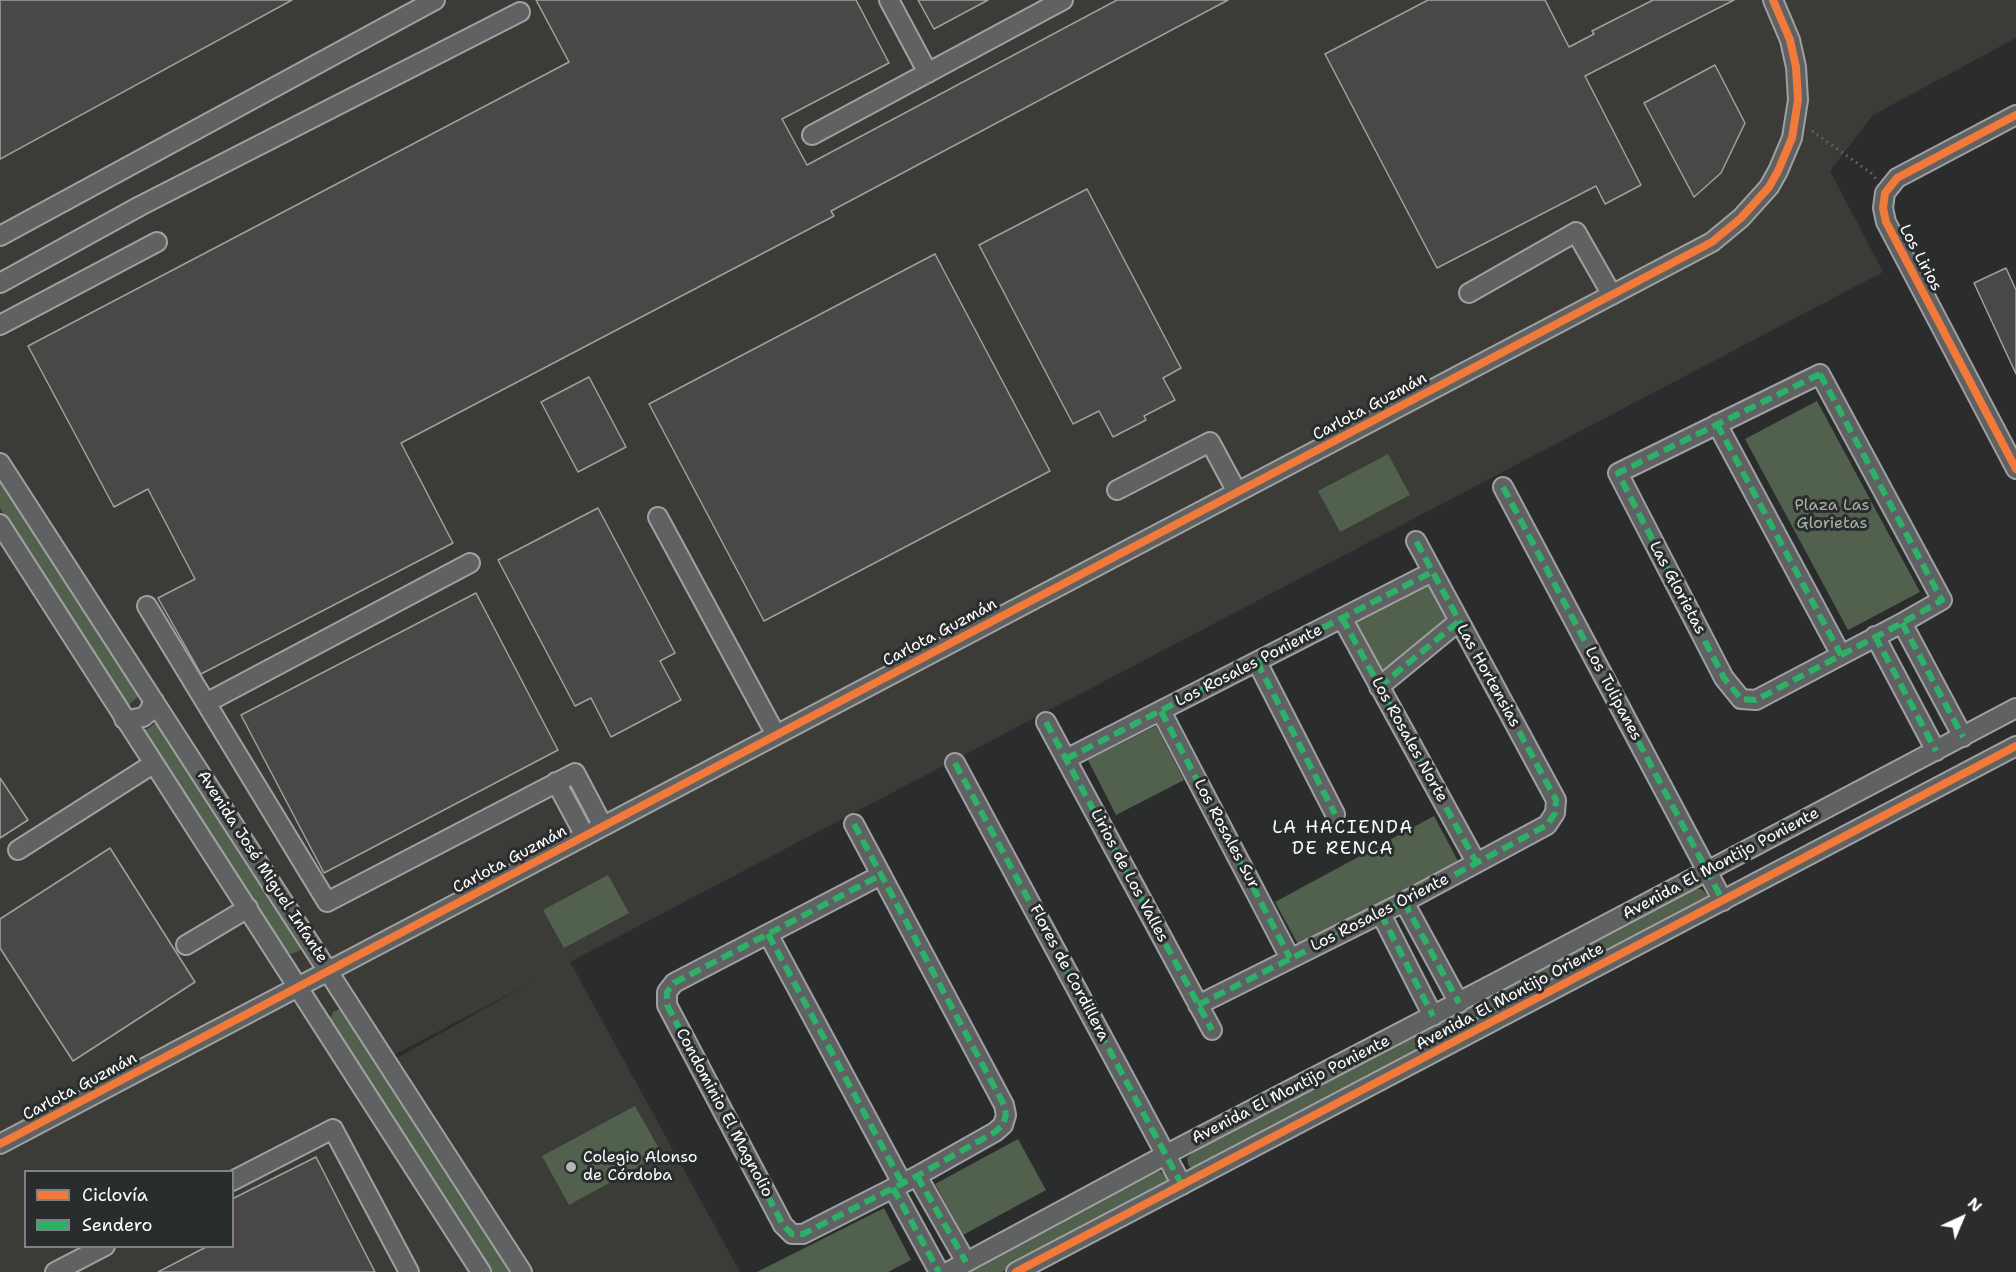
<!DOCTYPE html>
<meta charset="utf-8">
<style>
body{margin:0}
#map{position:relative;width:2016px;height:1272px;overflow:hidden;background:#2b2c2d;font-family:"Shantell Sans",sans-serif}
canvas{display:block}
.legend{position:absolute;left:24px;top:1170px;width:210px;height:78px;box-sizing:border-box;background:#2a2d2e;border:2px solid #7f8182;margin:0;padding:8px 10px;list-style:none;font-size:18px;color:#fff}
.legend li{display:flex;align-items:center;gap:12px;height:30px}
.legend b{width:30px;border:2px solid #7f8182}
.north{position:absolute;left:1932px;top:1188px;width:60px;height:60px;-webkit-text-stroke:4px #2a2d2e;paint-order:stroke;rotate:44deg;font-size:16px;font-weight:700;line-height:24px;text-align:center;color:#fff}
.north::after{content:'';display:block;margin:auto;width:21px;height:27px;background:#fff;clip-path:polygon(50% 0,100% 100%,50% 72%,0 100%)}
</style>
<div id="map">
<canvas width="2016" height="1272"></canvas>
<ul class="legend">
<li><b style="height:8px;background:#f17a3a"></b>Ciclovía</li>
<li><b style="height:8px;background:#2db169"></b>Sendero</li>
</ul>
<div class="north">N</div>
</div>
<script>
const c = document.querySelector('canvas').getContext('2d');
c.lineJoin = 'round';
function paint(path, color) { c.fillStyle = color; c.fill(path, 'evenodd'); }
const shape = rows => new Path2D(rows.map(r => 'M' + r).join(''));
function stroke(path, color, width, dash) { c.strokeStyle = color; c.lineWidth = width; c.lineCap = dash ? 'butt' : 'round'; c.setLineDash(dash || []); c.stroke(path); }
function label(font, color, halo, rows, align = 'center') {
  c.font = font + ' "Shantell Sans",sans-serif'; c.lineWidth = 6; c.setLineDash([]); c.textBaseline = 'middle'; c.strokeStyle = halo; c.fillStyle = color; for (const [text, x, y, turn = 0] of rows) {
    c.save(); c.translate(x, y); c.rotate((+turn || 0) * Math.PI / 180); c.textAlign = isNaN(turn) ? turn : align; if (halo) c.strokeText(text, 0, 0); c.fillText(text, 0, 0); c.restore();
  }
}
paint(shape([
 [0,0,2016,0,2016,38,1873,115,1830,171,1883,272,570,962,740,1272,0,1272],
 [530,983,390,1062,388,1058],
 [26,1172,232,1172,232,1246,26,1246]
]), '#3b3b37');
paint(shape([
 [1817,401,1920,592,1848,630,1745,439],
 [1388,454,1410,495,1340,532,1318,491],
 [0,478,140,695,127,706,0,508],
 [1428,582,1449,622,1383,676,1353,622],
 [159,721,301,941,300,950,292,954,286,952,144,731],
 [1156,726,1184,780,1116,815,1088,760],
 [1434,816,1458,861,1299,946,1275,902],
 [608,875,629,913,564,948,543,910],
 [1697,888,1703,890,1707,895,1706,901,1199,1169,1191,1169,1188,1164,1187,1158,1197,1149],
 [340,1009,347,1015,513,1272,491,1272,330,1021,333,1012],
 [635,1106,662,1154,569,1205,542,1156],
 [1018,1139,1046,1190,963,1235,935,1184],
 [1160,1171,1169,1179,1164,1186,1002,1272,966,1272,1154,1173],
 [884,1208,911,1260,888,1272,757,1272]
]), '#52614d');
const building = shape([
 [0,0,292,0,0,159,0,0],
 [536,0,856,0,889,63,782,119,807,165,1117,0,1228,0,831,211,834,216,401,443,453,543,201,674,158,598,195,579,148,489,114,507,28,346,569,62,536,0],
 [918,0,988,0,934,29,918,0],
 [1428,0,1545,0,1569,47,1594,34,1592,31,1653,0,1734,0,1585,76,1641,185,1605,204,1596,186,1437,268,1325,54,1428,0],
 [1715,65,1745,123,1721,173,1694,197,1644,103,1715,65],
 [1087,189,1181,368,1163,378,1175,400,1144,416,1146,420,1113,437,1099,411,1073,424,979,245,1087,189],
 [935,254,1050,471,764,621,649,404,935,254],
 [2006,268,2016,290,2016,374,1974,283,2006,268],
 [589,377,626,447,578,472,541,402,589,377],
 [598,508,675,653,660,661,681,700,611,737,591,698,575,706,498,560,598,508],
 [476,593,558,750,324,873,241,715,476,593],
 [0,778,28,820,0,838,0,778],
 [110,848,195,982,73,1061,0,948,0,919,110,848],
 [316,1157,375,1272,158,1272,208,1246,232,1246,232,1199,316,1157]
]);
paint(building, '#494846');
stroke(building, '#a0a0a0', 1.5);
const minor = shape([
 [889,0,928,73],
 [2016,115,1897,178,1885,193,1883,208,1886,222,2016,469],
 [812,135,1063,0],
 [0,236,435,0],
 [0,283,140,206,520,12],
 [1469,293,1576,232,1612,295],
 [0,325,157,242],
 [1820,374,1942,600,1902,623,1756,700,1741,699,1724,678,1618,473,1820,374],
 [1717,424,1841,655],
 [0,463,522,1272],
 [1503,487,1723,901],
 [1117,490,1210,442,1237,492],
 [658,517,776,735],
 [0,524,481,1272],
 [147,606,327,902,575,773,603,826],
 [1342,618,1476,862],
 [1902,623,1963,737],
 [1875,636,1936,751],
 [1257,662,1335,814],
 [1379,687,1458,622],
 [206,703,470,563],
 [1161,711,1290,958],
 [124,719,130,720,143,717,148,713,154,701],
 [1046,722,1212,1030],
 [1066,759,1432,572],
 [955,763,1182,1185],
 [556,782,585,836],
 [854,824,1004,1105,1006,1115,1003,1125,995,1132,917,1176,803,1234,792,1234,783,1225,667,1005,667,992,674,983,881,875],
 [18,850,153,764],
 [1404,902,1459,1003],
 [1381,914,1433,1016],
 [768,934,902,1183],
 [186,945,248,908],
 [1198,1005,1404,902,1547,825,1555,813,1556,800,1416,541],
 [0,1144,1712,242,1741,218,1769,187,1778,171,1792,138,1798,100,1796,67,1790,40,1773,0],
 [917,1176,966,1262],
 [232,1181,333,1129,409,1272],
 [893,1188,939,1272],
 [55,1272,105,1246],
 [948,1272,1167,1154,1495,983,2016,708],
 [1016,1272,2016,746]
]);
stroke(minor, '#a0a0a0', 22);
stroke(shape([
 [1812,131,1871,173,1876,179]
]), '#686969', 3, [1.5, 4.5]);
stroke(minor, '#606162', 18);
stroke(shape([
 [1820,374,1942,600,1902,623,1756,700,1741,699,1724,678,1618,473,1820,374],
 [1717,424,1841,655],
 [1503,487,1723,901],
 [1342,618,1476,862],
 [1902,623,1963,737],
 [1875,636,1936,751],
 [1257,662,1335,814],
 [1379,687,1458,622],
 [1161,711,1290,958],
 [1046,722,1212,1030],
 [1066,759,1432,572],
 [955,763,1182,1185],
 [854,824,1004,1105,1006,1115,1003,1125,995,1132,917,1176,803,1234,792,1234,783,1225,667,1005,667,992,674,983,881,875],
 [1404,902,1459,1003],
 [1381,914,1433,1016],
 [768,934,902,1183],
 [1198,1005,1404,902,1547,825,1555,813,1556,800,1416,541],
 [917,1176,966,1262],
 [893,1188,939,1272]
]), '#2db169', 6, [12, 6]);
stroke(shape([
 [2016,115,1897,178,1885,193,1883,208,1886,222,2016,469],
 [0,1144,1712,242,1741,218,1769,187,1778,171,1792,138,1798,100,1796,67,1790,40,1773,0],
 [1016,1272,2016,746]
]), '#f17a3a', 8);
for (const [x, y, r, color] of [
 [571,1167,6,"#b5b5b6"]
]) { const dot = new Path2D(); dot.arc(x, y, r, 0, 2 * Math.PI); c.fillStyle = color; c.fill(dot); stroke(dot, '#2a2d2e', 2); }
label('16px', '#fff', '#2a2d2e', [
 ["Los Lirios",1920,258,62],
 ["Carlota Guzmán",1370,407,-28],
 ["Las Glorietas",1677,588,62],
 ["Carlota Guzmán",940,633,-28],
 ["Los Rosales Poniente",1249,666,-27],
 ["Las Hortensias",1488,676,61],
 ["Los Tulipanes",1613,694,62],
 ["Los Rosales Norte",1409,740,61],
 ["Los Rosales Sur",1226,834,62],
 ["Carlota Guzmán",510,860,-28],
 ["Avenida El Montijo Poniente",1721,864,-28],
 ["Avenida José Miguel Infante",262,867,57],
 ["Lirios de Los Valles",1129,876,62],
 ["Los Rosales Oriente",1380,913,-27],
 ["Flores de Cordillera",1069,973,62],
 ["Avenida El Montijo Oriente",1510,997,-28],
 ["Carlota Guzmán",80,1087,-28],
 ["Avenida El Montijo Poniente",1291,1090,-27],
 ["Condominio El Magnolio",724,1113,62]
]);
label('16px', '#acb4a8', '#2a2d2e', [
 ["Plaza Las",1832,506],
 ["Glorietas",1832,524]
]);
label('16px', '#fff', '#2a2d2e', [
 ["Colegio Alonso",583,1158],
 ["de Córdoba",583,1176]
], 'left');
c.letterSpacing = '1.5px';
label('18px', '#fff', '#2a2d2e', [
 ["LA HACIENDA",1343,828],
 ["DE RENCA",1343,849]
]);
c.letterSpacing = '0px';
</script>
